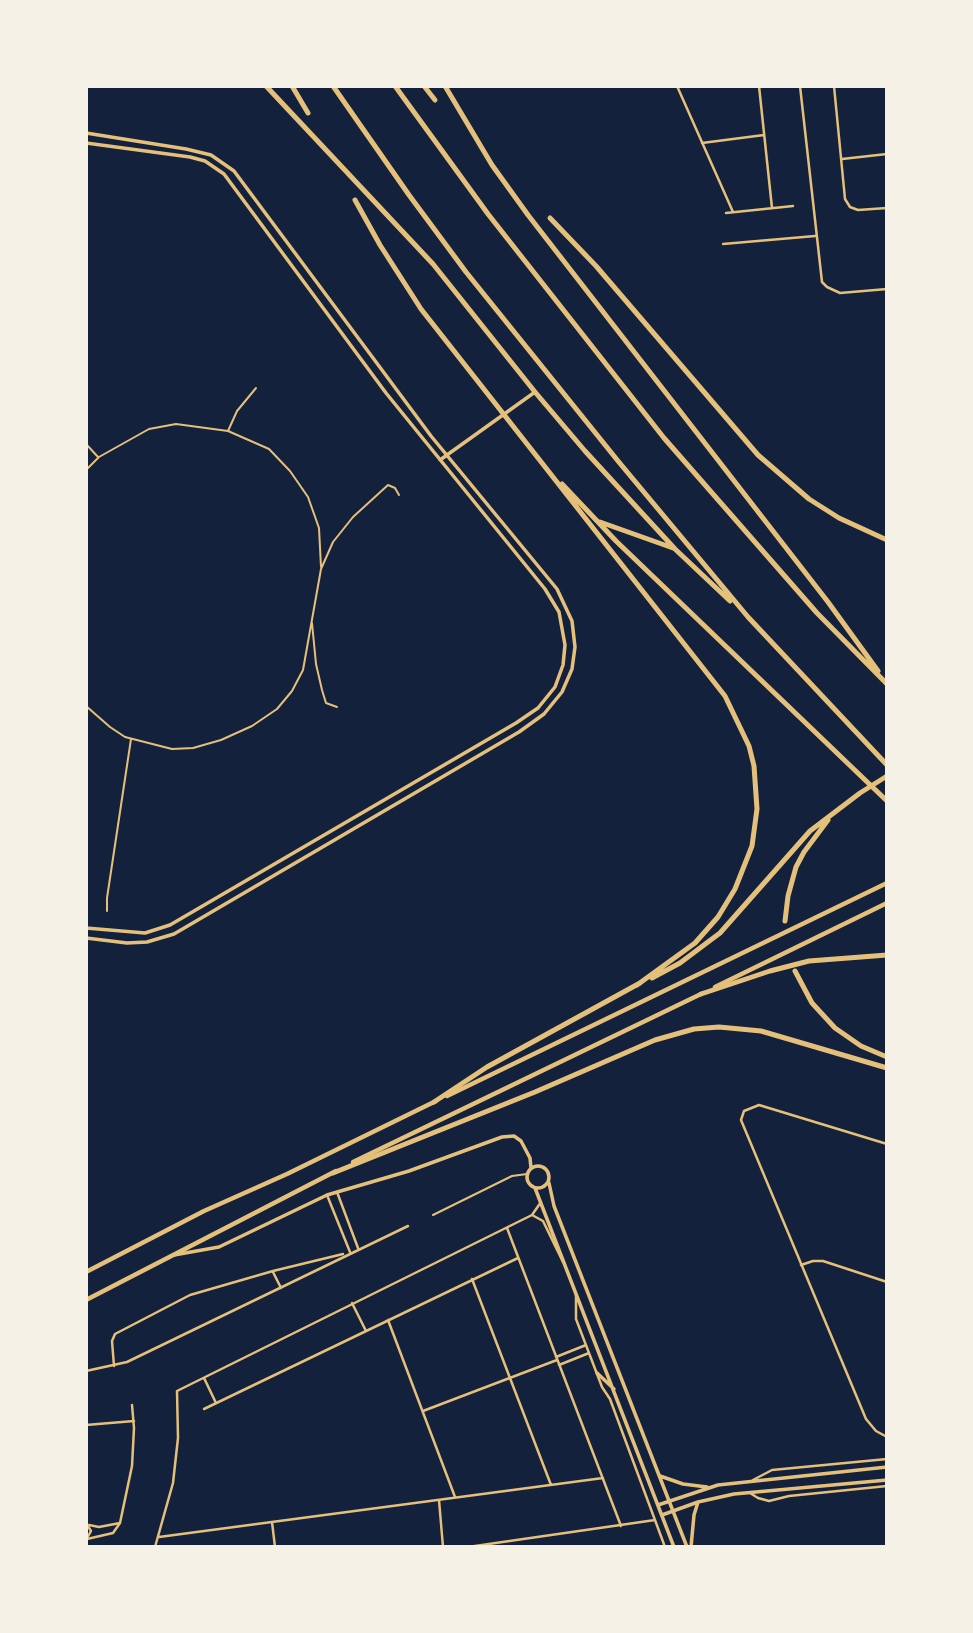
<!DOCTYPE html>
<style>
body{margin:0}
#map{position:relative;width:973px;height:1633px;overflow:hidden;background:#14213d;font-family:Poppins,sans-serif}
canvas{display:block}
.frame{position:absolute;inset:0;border:88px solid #f6f1e7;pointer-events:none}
</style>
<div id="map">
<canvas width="973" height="1633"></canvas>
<div class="frame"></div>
</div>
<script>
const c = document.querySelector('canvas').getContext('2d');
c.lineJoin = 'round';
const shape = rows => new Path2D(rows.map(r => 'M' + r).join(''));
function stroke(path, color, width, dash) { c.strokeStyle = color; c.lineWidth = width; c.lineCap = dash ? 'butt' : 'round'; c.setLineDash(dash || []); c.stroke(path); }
stroke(shape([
 [433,1215,512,1176,527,1174]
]), '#e5c07b', 2);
stroke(shape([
 [228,431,237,411,256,388],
 [86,444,98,457],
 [86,470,99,457,149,429,176,424,228,431,269,449,290,471,308,497,319,528,321,567],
 [312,623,316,664,322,690,326,703,337,707],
 [86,706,110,727,125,737,172,749,193,748,221,740,252,726,277,709,292,691,303,670,321,569,333,542,353,517,388,485,395,488,399,495],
 [107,911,107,898,131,739]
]), '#e5c07b', 2);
stroke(shape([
 [677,86,733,212],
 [759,86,772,208],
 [800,86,822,282,827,287,840,293,887,289],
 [834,86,845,199,850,207,858,210,887,208],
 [702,143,764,135],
 [842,159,887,154],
 [726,213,793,206],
 [723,244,815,236],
 [887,1144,759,1105,744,1111,741,1120,866,1419,876,1431,887,1437],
 [337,1192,358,1248],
 [327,1195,350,1252],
 [532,1215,543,1221,563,1262],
 [507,1228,621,1526],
 [801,1265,813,1261,823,1261,887,1282],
 [273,1272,281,1288],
 [472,1279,551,1485],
 [576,1295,576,1319,602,1387,610,1399,665,1547],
 [352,1303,366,1331],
 [388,1320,455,1497],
 [556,1357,586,1345],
 [559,1365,589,1353],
 [114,1366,112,1341,115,1334,190,1295,273,1271,343,1254],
 [86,1371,127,1362,408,1226],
 [204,1378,216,1403],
 [204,1409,518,1258],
 [423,1411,557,1360],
 [86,1425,134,1421],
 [753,1480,772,1470,887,1459],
 [750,1493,758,1498,769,1501,789,1496,887,1486],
 [439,1500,443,1547],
 [272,1522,275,1547],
 [86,1523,91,1531,86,1540],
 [89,1525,99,1527,120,1523],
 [159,1537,603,1478],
 [87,1539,113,1533,120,1523,132,1466,134,1428,132,1405],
 [155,1547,173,1483,178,1438,177,1391,532,1215,541,1202],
 [468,1547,655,1520]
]), '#e5c07b', 2.5);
stroke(shape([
 [86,133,186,149,211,155,234,171,431,436,557,589,572,621,575,647,572,669,562,692,544,714,519,732,174,934,147,942,127,943,86,938],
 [86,143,190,157,205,161,224,174,386,393,545,589,559,612,565,645,563,665,555,687,538,708,516,723,170,925,145,933,86,928],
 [440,460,535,392],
 '527 1177a11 11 0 1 1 22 0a11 11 0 1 1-22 0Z',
 [549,1183,554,1206,687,1547],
 [535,1188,674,1547],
 [174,1255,219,1247,327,1195,409,1171,502,1137,514,1136,521,1141,530,1158,531,1168],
 [597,1373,614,1389],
 [660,1476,683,1484,707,1487],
 [658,1505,718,1485,887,1467],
 [662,1515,698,1502,734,1494,887,1480],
 [691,1547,694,1515,698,1502]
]), '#e5c07b', 3.5);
stroke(shape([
 [715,987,887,903],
 [447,1096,887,883],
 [353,1162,701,994],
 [86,1272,204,1211,287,1174,436,1101],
 [86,1300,336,1171]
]), '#e5c07b', 4.5);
stroke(shape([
 [266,86,433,264,535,392,585,451,675,549,730,601],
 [292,86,308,113],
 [333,86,409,195,466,272,618,461,748,617,887,765],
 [395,86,488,214,664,438,817,613,887,684],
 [424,86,435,100],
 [445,86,492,165,528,215,828,602,878,671],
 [355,200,380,245,421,309,725,696,749,746,754,766,757,809,752,846,735,889,718,917,695,943,637,985],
 [550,218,596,266,758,455,809,499,839,518,887,540],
 [562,484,616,541,887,801],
 [600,522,673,548],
 [785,921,788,896,796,867,804,852,828,820],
 [795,971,812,1003,835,1028,861,1046,887,1057],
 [652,978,680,963,720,933,810,831,860,793,887,776],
 [701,994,770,971,809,961,887,955],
 [434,1102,487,1067,640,983],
 [333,1173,535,1092,655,1040,694,1029,719,1027,761,1031,887,1068]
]), '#e5c07b', 5);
</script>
